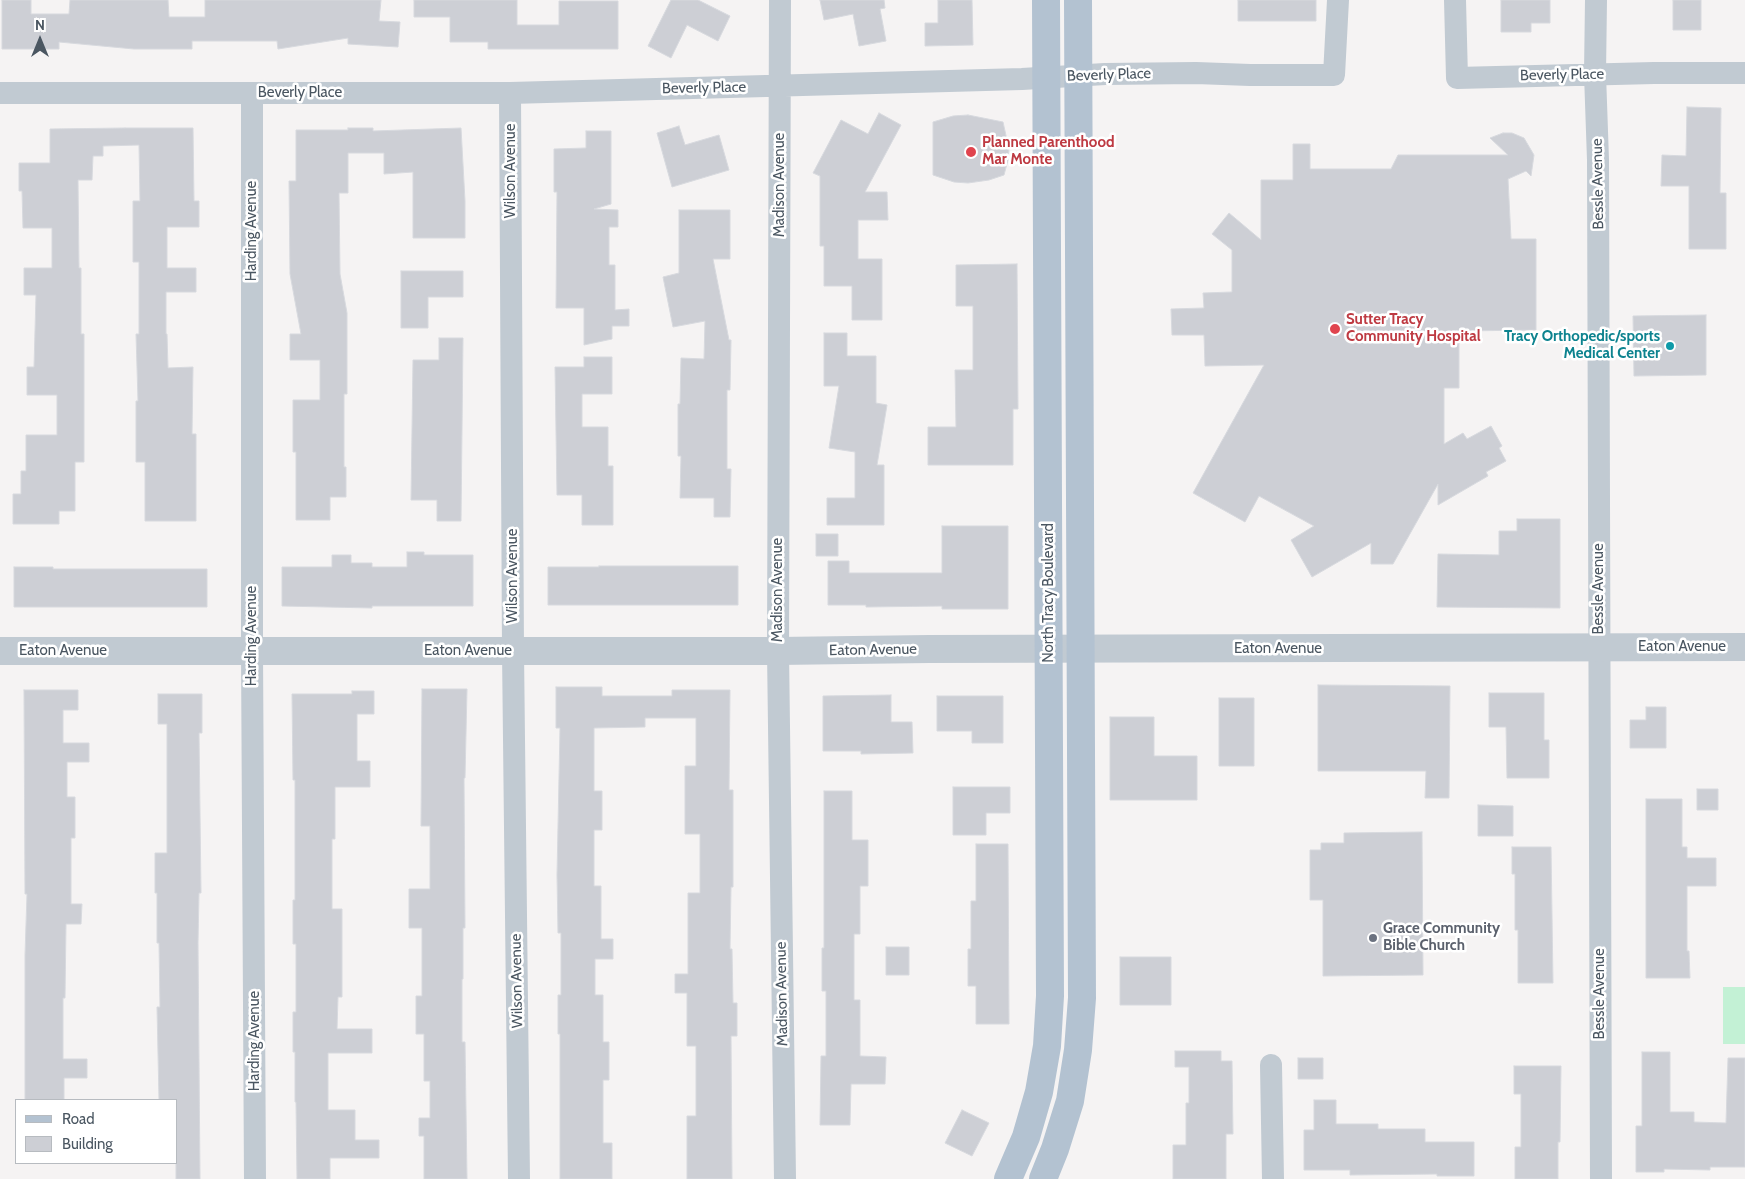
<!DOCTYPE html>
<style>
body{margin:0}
#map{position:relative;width:1745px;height:1179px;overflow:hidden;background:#f5f3f3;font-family:Cabin,sans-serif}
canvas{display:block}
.legend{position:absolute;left:15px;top:1099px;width:162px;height:65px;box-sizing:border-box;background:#fff;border:1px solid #b7bbc0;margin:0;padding:6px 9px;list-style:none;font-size:15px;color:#4a5661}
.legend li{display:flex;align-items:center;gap:10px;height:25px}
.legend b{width:25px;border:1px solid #b7bbc0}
.north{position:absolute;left:15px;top:15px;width:50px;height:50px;-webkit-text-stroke:4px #fff;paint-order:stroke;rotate:0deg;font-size:14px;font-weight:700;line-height:20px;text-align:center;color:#4a5661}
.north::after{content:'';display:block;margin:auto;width:18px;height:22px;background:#4a5661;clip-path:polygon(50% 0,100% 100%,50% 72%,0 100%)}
</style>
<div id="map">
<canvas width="1745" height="1179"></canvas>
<ul class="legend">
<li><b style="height:6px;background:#b3c2d1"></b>Road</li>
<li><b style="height:14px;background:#cdcfd5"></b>Building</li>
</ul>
<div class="north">N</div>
</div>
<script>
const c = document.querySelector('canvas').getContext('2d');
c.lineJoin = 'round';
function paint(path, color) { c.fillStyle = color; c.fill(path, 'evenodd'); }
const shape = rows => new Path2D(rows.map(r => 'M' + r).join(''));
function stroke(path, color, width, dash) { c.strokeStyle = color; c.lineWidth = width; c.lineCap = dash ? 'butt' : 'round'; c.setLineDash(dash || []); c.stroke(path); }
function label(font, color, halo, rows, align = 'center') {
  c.font = font + ' Cabin,sans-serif'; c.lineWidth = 5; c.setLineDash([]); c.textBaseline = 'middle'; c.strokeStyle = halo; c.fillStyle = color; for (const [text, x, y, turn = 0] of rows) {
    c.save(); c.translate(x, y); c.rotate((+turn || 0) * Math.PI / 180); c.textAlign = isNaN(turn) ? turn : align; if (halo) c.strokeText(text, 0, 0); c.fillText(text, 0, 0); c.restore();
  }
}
paint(shape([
 [1723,987,1745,987,1745,1044,1723,1044]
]), '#c3f1d5');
const building = shape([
 [2,0,31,0,31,14,69,14,70,0,168,0,169,17,205,17,205,0,381,0,379,21,400,22,398,47,348,44,348,38,278,49,277,41,192,41,192,49,134,49,59,42,59,49,2,49,2,0],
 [414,0,517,0,517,25,559,25,559,1,618,1,618,49,488,49,488,42,450,42,450,17,414,17,414,0],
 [671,0,698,0,730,16,718,41,687,25,671,58,648,46,671,0],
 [820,0,884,0,885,8,880,9,886,41,859,46,853,14,824,20,820,0],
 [938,0,972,0,973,45,925,46,925,23,938,23,938,0],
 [1238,0,1316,0,1316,21,1238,21,1238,0],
 [1501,0,1550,0,1550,23,1531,23,1531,32,1501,32,1501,0],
 [1673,0,1701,0,1701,30,1673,30,1673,0],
 [1687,107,1721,108,1720,193,1726,193,1726,249,1689,249,1689,186,1661,186,1662,155,1686,156,1687,107],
 [879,113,901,125,865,192,887,192,888,220,858,220,858,259,882,259,882,320,852,320,852,286,824,286,824,246,820,246,820,176,813,173,841,120,868,134,879,113],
 [968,115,1003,122,1009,149,1008,160,1004,175,989,180,968,183,954,182,933,175,933,122,953,116,968,115],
 [679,126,685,145,719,135,729,170,672,187,657,133,679,126],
 [125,128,193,128,194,201,199,201,199,227,167,227,167,268,196,268,196,292,166,292,166,334,167,334,168,368,193,367,192,434,196,434,196,521,145,521,145,462,136,462,136,401,138,401,136,334,139,334,139,262,133,262,133,201,140,201,139,145,103,146,103,156,93,156,92,180,78,180,79,268,81,268,81,334,84,334,84,462,75,462,75,511,59,511,59,524,13,524,13,494,21,494,21,471,26,471,26,435,57,435,57,395,27,395,27,367,34,367,36,295,24,295,24,268,52,268,52,228,23,228,22,191,19,191,19,163,50,163,50,129,125,128],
 [348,128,373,128,373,131,461,128,465,201,465,238,413,238,413,172,384,174,384,153,348,153,348,193,339,193,340,274,347,313,347,394,344,394,344,467,346,467,346,497,330,497,330,520,296,520,296,452,293,452,293,400,320,400,320,360,290,360,290,334,301,334,290,274,289,181,296,181,296,130,348,130,348,128],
 [586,131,611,131,611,204,594,209,618,210,618,227,609,227,609,265,615,265,615,310,629,309,629,326,612,326,612,339,584,345,584,308,556,308,557,192,554,192,554,149,586,148,586,131],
 [1503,133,1512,133,1524,138,1534,155,1531,176,1526,171,1508,179,1511,239,1536,239,1536,330,1459,331,1459,388,1444,388,1444,444,1463,433,1467,439,1491,426,1502,446,1499,448,1506,461,1486,472,1488,476,1438,505,1438,484,1393,564,1371,564,1371,543,1312,577,1291,540,1314,526,1259,496,1245,522,1193,493,1264,365,1205,366,1204,335,1172,335,1171,309,1204,308,1203,293,1232,292,1232,250,1212,234,1229,213,1261,240,1261,180,1293,180,1293,144,1310,144,1310,169,1391,169,1398,155,1508,155,1490,138,1503,133],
 [679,210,730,210,730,259,713,259,729,340,731,340,730,390,727,390,727,469,731,469,730,517,714,517,714,498,680,498,681,456,678,456,678,404,680,404,681,358,704,359,705,321,673,327,663,277,679,273,679,210],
 [1017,264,1018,409,1013,409,1013,465,928,465,928,427,956,427,955,370,973,370,973,306,956,306,956,265,1017,264],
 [401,271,463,271,463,297,428,297,428,328,401,328,401,271],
 [1706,315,1706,375,1634,376,1633,316,1706,315],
 [824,333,847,333,847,356,876,356,876,403,887,405,877,465,884,465,884,525,827,525,827,498,855,498,855,452,829,448,839,386,824,386,824,333],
 [439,338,463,338,461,521,437,521,437,500,411,500,413,360,439,360,439,338],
 [584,357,612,357,612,394,582,394,582,427,608,427,608,466,613,466,613,525,582,525,582,495,557,495,555,367,584,367,584,357],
 [1517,519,1560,519,1560,608,1437,607,1438,554,1499,555,1499,531,1517,531,1517,519],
 [942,526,1008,526,1008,609,942,609,942,606,866,607,866,605,828,605,828,561,849,561,849,573,942,573,942,526],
 [816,534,838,534,838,556,816,556,816,534],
 [407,552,424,552,424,555,473,555,473,606,372,606,372,608,282,606,282,567,332,567,332,555,351,555,351,563,372,563,372,567,407,567,407,552],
 [599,566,738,566,738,605,548,605,548,567,599,567,599,566],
 [14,567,53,567,53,569,207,569,207,607,14,607,14,567],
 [1318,685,1450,686,1449,798,1425,798,1426,771,1318,771,1318,685],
 [556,687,602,687,602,696,672,696,672,690,730,690,729,790,733,790,733,887,731,887,730,949,732,949,733,1003,737,1003,737,1036,731,1036,732,1179,687,1179,687,1116,696,1116,696,1046,687,1046,687,993,675,993,675,974,688,974,688,893,700,893,700,834,685,834,685,766,696,766,696,718,645,718,645,727,594,728,594,791,602,791,602,830,594,830,594,886,601,886,601,939,613,939,613,959,595,959,595,995,603,995,603,1042,609,1042,609,1080,603,1080,603,1143,612,1143,612,1179,560,1179,560,1034,558,1034,558,995,561,995,561,933,558,933,557,875,560,728,556,728,556,687],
 [422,689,467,689,465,778,464,778,465,928,463,928,463,979,462,979,462,1042,465,1042,467,1179,424,1179,424,1136,419,1136,419,1118,430,1118,430,1081,424,1081,424,1034,416,1034,416,996,422,996,422,928,409,928,409,889,430,889,430,826,421,826,422,689],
 [24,690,78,690,78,710,63,710,63,743,89,743,89,762,67,762,67,797,75,797,75,838,71,838,71,904,82,904,81,924,66,924,65,998,63,998,63,1059,87,1059,87,1078,64,1078,64,1100,25,1100,25,955,27,894,25,894,24,690],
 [352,691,374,691,374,714,357,714,357,761,370,761,370,787,335,787,335,839,332,839,332,909,342,909,342,997,338,997,337,1029,372,1029,372,1053,328,1053,328,1110,355,1110,355,1140,379,1140,379,1158,330,1158,330,1179,297,1179,296,1102,295,1102,295,1052,293,1052,293,1012,296,1012,296,944,293,944,293,900,295,900,295,780,293,780,292,694,352,694,352,691],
 [1489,693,1544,693,1544,740,1549,740,1549,778,1507,778,1506,727,1489,727,1489,693],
 [158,694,202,694,202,733,199,733,201,893,199,893,198,943,200,1179,176,1179,176,1100,159,1100,157,1007,160,1007,159,943,157,943,157,893,155,893,155,853,167,853,167,724,158,724,158,694],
 [891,695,891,722,912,722,913,753,861,754,861,751,823,751,823,696,891,695],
 [937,696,1003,696,1003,743,972,743,972,731,937,731,937,696],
 [1219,698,1254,698,1254,766,1219,766,1219,698],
 [1646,707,1666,707,1666,748,1630,748,1630,720,1646,720,1646,707],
 [1110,717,1154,717,1154,756,1197,756,1197,800,1110,800,1110,717],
 [953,787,1010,787,1010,813,986,813,986,835,953,835,953,787],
 [1697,789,1718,789,1718,810,1697,810,1697,789],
 [824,791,852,791,852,840,868,840,868,886,860,886,860,934,854,934,854,1000,860,1000,860,1056,886,1057,885,1084,851,1084,850,1125,820,1125,821,1056,826,1056,826,991,822,991,822,948,824,948,824,791],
 [1646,799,1682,799,1682,847,1687,847,1687,858,1716,858,1716,886,1687,886,1687,951,1689,951,1690,978,1646,978,1646,799],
 [1478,805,1513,806,1513,836,1478,836,1478,805],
 [1422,832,1423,975,1323,976,1323,900,1310,900,1310,850,1321,850,1321,843,1344,843,1344,833,1422,832],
 [976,844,1008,844,1009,1024,976,1024,976,986,968,986,968,949,971,949,971,901,976,901,976,844],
 [1512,847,1551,847,1553,983,1518,983,1518,930,1515,930,1515,874,1512,874,1512,847],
 [886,947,909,947,909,975,886,975,886,947],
 [1120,957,1171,957,1171,1005,1120,1005,1120,957],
 [1175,1051,1221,1051,1221,1061,1232,1061,1233,1134,1226,1134,1226,1179,1173,1179,1173,1145,1186,1145,1186,1103,1189,1103,1189,1067,1175,1067,1175,1051],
 [1642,1052,1670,1052,1670,1112,1694,1112,1694,1122,1726,1123,1728,1058,1745,1058,1745,1167,1710,1167,1710,1170,1664,1169,1664,1172,1636,1172,1636,1126,1642,1126,1642,1052],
 [1298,1058,1323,1058,1323,1079,1298,1079,1298,1058],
 [1514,1066,1561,1066,1560,1142,1558,1142,1558,1179,1515,1179,1515,1147,1521,1147,1521,1094,1514,1094,1514,1066],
 [1314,1100,1336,1100,1336,1124,1378,1124,1378,1129,1425,1129,1425,1142,1474,1142,1474,1176,1437,1176,1437,1174,1350,1175,1350,1170,1304,1170,1304,1130,1314,1130,1314,1100],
 [962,1110,989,1123,972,1156,945,1143,962,1110]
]);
paint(building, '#cdcfd5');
stroke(building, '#d7d9de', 1);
stroke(shape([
 [780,0,778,651,785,1179],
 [1455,0,1457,78,1654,73,1745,73],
 [1596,0,1595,74,1598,160,1601,1179],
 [0,93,510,93,1022,79,1105,74,1196,73,1250,75,1334,75,1338,0],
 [252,93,252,651,255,1179],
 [510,93,513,651,519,1179],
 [1271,1065,1273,1179]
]), '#c1cad2', 22);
stroke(shape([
 [0,651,778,651,929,649,1745,647]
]), '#c1cad2', 28);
stroke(shape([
 [1008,1179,1026,1137,1039,1092,1047,1046,1050,996,1046,0],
 [1043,1179,1055,1149,1070,1101,1078,1050,1082,998,1078,0]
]), '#b3c2d1', 28);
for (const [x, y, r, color] of [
 [971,152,6,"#e0444e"],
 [1335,329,6,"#e0444e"],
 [1670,346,5,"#0f9aa8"],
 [1373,938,5,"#6b7280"]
]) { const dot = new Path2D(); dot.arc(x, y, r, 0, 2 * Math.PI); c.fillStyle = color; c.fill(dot); stroke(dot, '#fff', 2); }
label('15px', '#4a5661', '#fff', [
 ["Beverly Place",1109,75,-2],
 ["Beverly Place",1562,75,-1],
 ["Beverly Place",704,88,-1],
 ["Beverly Place",300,93],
 ["Wilson Avenue",511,171,-90],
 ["Bessle Avenue",1598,184,-91],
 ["Madison Avenue",780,185,-90],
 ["Harding Avenue",252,231,-90],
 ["Wilson Avenue",513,576,-90],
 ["Bessle Avenue",1599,589,-90],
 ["Madison Avenue",778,590,-90],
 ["North Tracy Boulevard",1049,593,-90],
 ["Harding Avenue",252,636,-90],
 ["Eaton Avenue",1682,647],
 ["Eaton Avenue",1278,649],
 ["Eaton Avenue",873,650,-1],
 ["Eaton Avenue",63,651],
 ["Eaton Avenue",468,651],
 ["Wilson Avenue",517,981,-91],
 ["Madison Avenue",782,994,-91],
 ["Bessle Avenue",1600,994,-90],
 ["Harding Avenue",255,1041,-90]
]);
label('bold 15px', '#be3a42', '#fff', [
 ["Planned Parenthood",982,143],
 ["Mar Monte",982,160],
 ["Sutter Tracy",1346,320],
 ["Community Hospital",1346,337]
], 'left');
label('bold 15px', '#0d838f', '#fff', [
 ["Tracy Orthopedic/sports",1660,337],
 ["Medical Center",1660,354]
], 'right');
label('bold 15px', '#5b616d', '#fff', [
 ["Grace Community",1383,929],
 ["Bible Church",1383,946]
], 'left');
</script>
